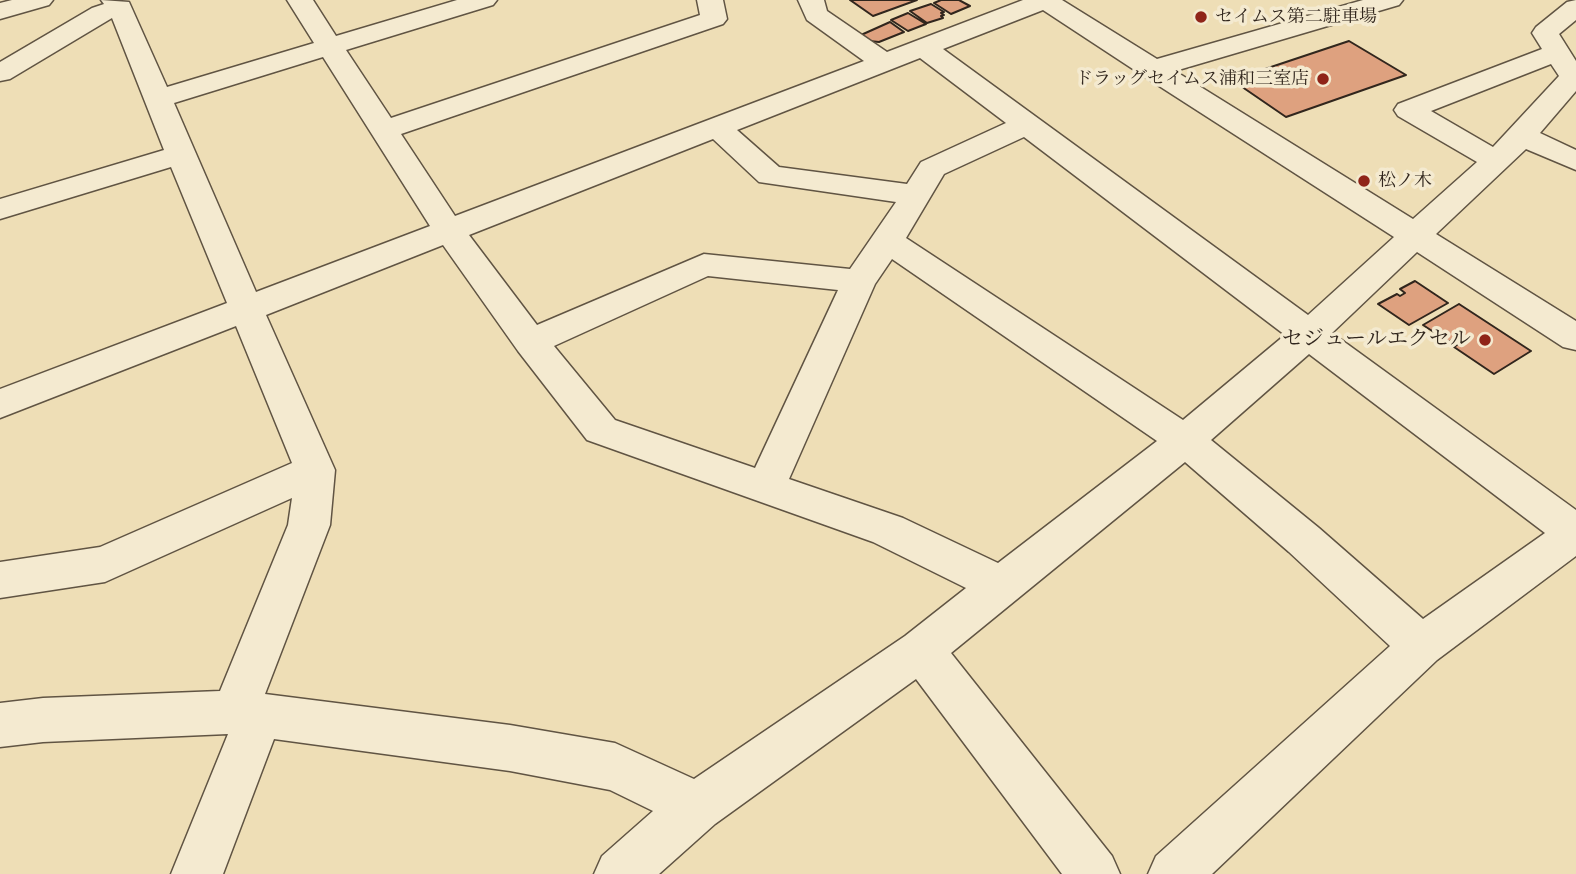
<!DOCTYPE html>
<meta charset="utf-8">
<style>
body{margin:0}
canvas{display:block;background:#eedeb6}
</style>
<canvas width="1576" height="874"></canvas>
<script>
const c = document.querySelector('canvas').getContext('2d');
c.lineJoin = 'round';
function paint(path, color) { c.fillStyle = color; c.fill(path, 'evenodd'); }
const shape = rows => new Path2D(rows.map(r => 'M' + r).join(''));
function stroke(path, color, width, dash) { c.strokeStyle = color; c.lineWidth = width; c.lineCap = dash ? 'butt' : 'round'; c.setLineDash(dash || []); c.stroke(path); }
function label(font, color, halo, rows, align = 'center') {
  c.font = font + ' "Gentium Book Plus","Noto Serif JP",serif'; c.lineWidth = 7; c.setLineDash([]); c.textBaseline = 'middle'; c.strokeStyle = halo; c.fillStyle = color; for (const [text, x, y, turn = 0] of rows) {
    c.save(); c.translate(x, y); c.rotate((+turn || 0) * Math.PI / 180); c.textAlign = isNaN(turn) ? turn : align; if (halo) c.strokeText(text, 0, 0); c.fillText(text, 0, 0); c.restore();
  }
}
const building = shape([
 [850,0,917,0,873,16,850,0],
 [941,0,959,0,970,6,951,14,934,3,941,0],
 [931,4,944,12,941,13,944,15,941,16,943,18,927,23,910,11,931,4],
 [908,13,926,24,908,31,891,20,908,13],
 [890,22,904,32,879,42,869,41,861,35,890,22],
 [1349,41,1406,75,1286,117,1232,80,1349,41],
 [1415,281,1448,303,1409,325,1378,304,1397,294,1400,296,1405,293,1400,289,1415,281],
 [1459,304,1531,351,1494,374,1454,347,1460,343,1453,339,1449,342,1423,325,1459,304]
]);
paint(building, '#dea17f');
stroke(building, '#31261d', 2);
const minor = shape([
 [12,0,53,0,49,5,0,19,0,3,12,0],
 [101,0,129,2,167,87,314,43,287,0,313,0,336,36,457,0,497,0,493,5,346,50,391,118,700,15,697,0,723,0,727,19,723,24,401,134,455,216,864,61,807,20,798,0,824,0,827,11,887,52,1023,0,1062,0,1157,59,1363,0,1403,0,1399,5,1175,71,1413,219,1477,162,1398,116,1394,110,1398,104,1542,49,1532,33,1536,27,1567,2,1576,0,1576,20,1559,34,1576,61,1576,91,1540,133,1576,150,1576,170,1526,149,1436,234,1576,321,1576,350,1563,347,1417,252,1332,333,1576,510,1576,556,1437,660,1212,874,1148,874,1156,856,1390,646,1289,552,1185,462,951,653,1112,856,1120,874,1062,874,916,679,715,824,659,874,594,874,602,856,653,811,610,790,510,771,274,739,223,874,171,874,228,734,43,742,0,747,0,703,43,698,220,691,288,525,292,498,105,582,0,598,0,562,100,547,292,463,236,326,0,418,0,389,227,303,171,167,0,219,0,199,164,150,112,18,10,79,0,81,0,62,92,8,104,4,101,0],
 [1043,10,1142,75,1394,237,1308,315,943,49,1043,10],
 [323,57,430,226,256,292,174,103,323,57],
 [920,58,1006,123,921,162,907,184,779,167,737,130,920,58],
 [1551,64,1559,76,1493,147,1431,111,1551,64],
 [1024,137,1285,335,1183,420,906,238,944,174,1024,137],
 [713,139,759,182,896,202,850,269,704,254,537,325,469,235,713,139],
 [443,245,518,351,587,440,873,542,966,588,905,636,694,779,615,743,510,725,265,694,330,525,335,470,266,315,443,245],
 [892,259,1157,441,998,563,903,518,789,479,875,284,892,259],
 [708,276,838,290,755,468,615,420,554,346,708,276],
 [1309,354,1545,533,1423,619,1319,528,1211,440,1309,354]
]);
stroke(minor, '#605443', 3);
paint(minor, '#f4ead0');
for (const [x, y, r, color] of [
 [1201,17,7,"#8f2418"],
 [1323,79,7,"#8f2418"],
 [1364,181,7,"#8f2418"],
 [1485,340,7,"#8f2418"]
]) { const dot = new Path2D(); dot.arc(x, y, r, 0, 2 * Math.PI); c.fillStyle = color; c.fill(dot); stroke(dot, '#f4ead0', 2.5); }
label('18px', '#31261d', '#f4ead0', [
 ["セイムス第二駐車場",1215,17],
 ["ドラッグセイムス浦和三室店",1309,79,"right"],
 ["松ノ木",1378,181]
], 'left');
label('21px', '#31261d', '#f4ead0', [
 ["セジュールエクセル",1471,340]
], 'right');
</script>
